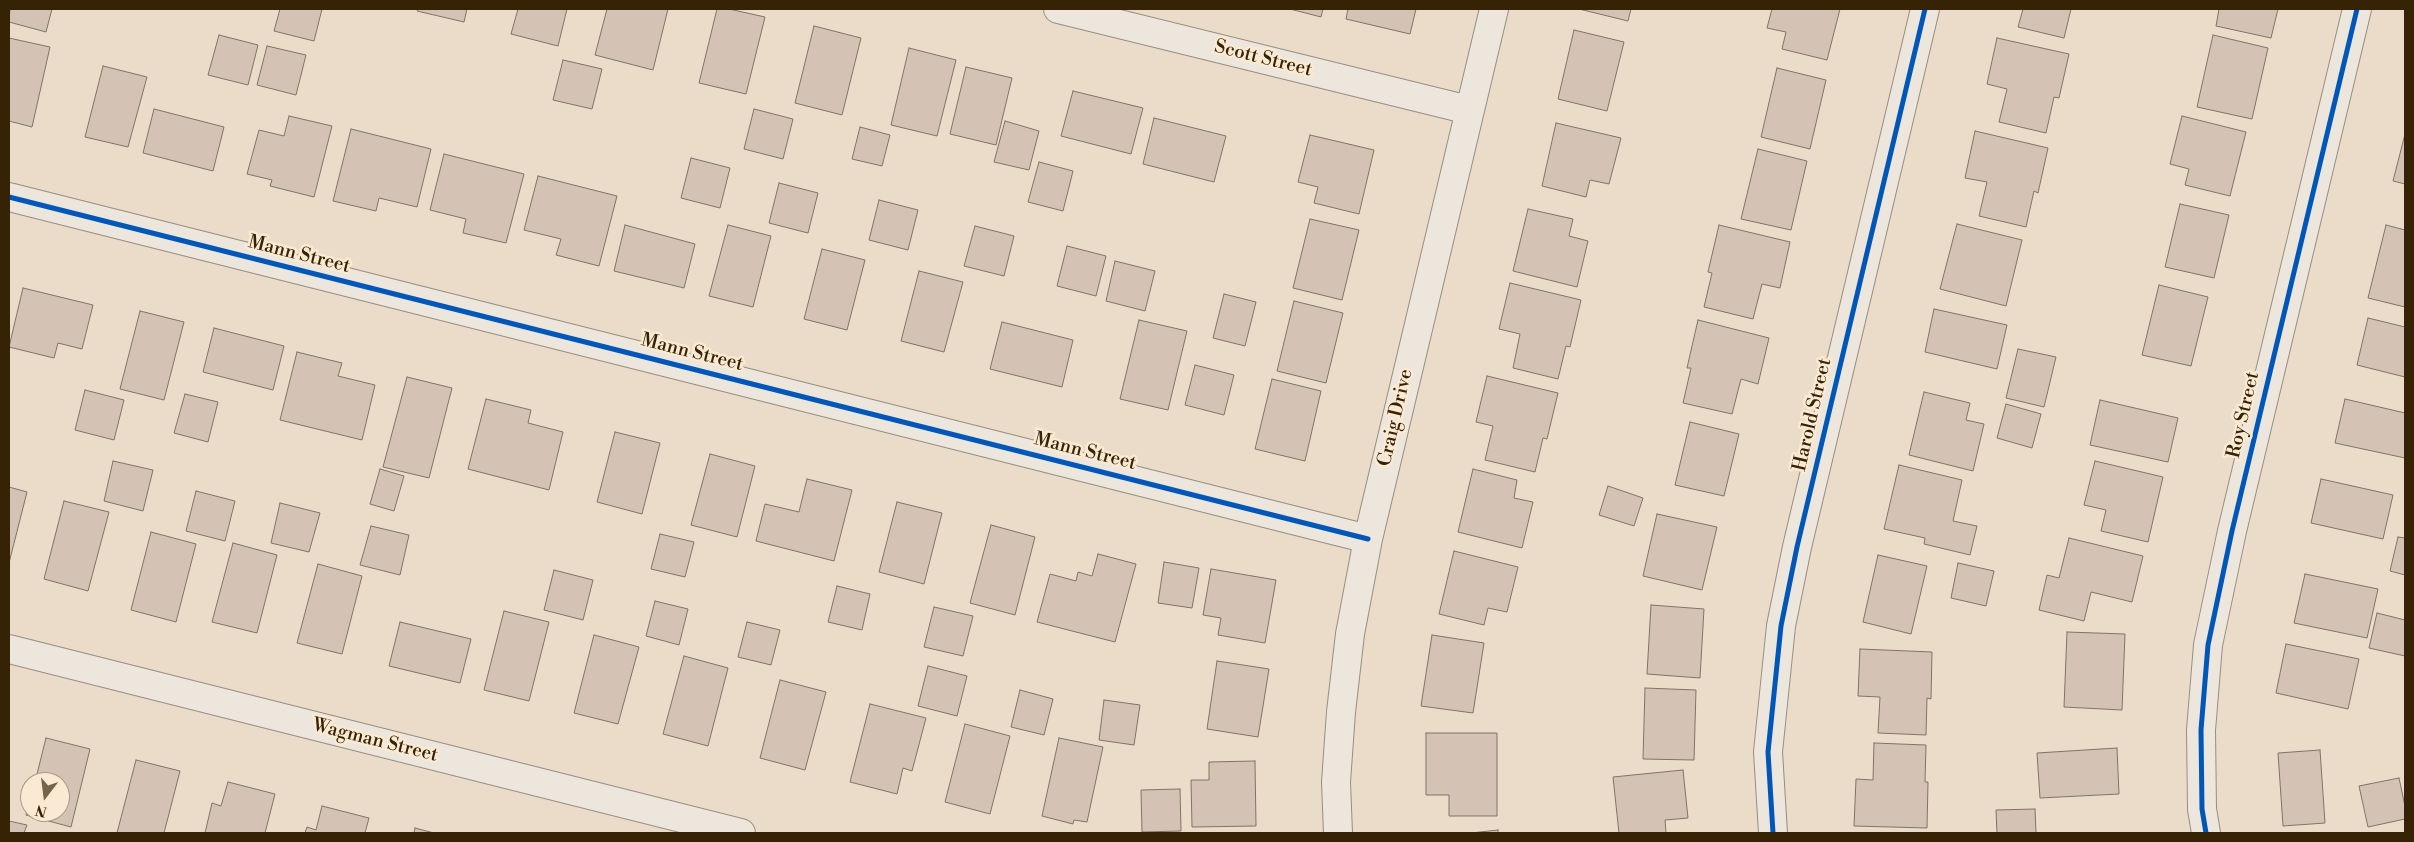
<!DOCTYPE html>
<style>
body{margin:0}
#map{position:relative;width:2414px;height:842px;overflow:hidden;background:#eadcc9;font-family:"Libre Bodoni",serif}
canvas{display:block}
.frame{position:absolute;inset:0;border:10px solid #362305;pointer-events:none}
.north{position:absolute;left:20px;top:772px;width:50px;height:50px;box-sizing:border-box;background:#faead3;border:1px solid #ac9a81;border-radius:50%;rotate:195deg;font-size:14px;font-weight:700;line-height:20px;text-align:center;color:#362305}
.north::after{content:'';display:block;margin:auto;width:18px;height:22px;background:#75644a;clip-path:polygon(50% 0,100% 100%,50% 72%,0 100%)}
</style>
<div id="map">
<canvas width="2414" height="842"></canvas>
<div class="frame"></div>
<div class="north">N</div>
</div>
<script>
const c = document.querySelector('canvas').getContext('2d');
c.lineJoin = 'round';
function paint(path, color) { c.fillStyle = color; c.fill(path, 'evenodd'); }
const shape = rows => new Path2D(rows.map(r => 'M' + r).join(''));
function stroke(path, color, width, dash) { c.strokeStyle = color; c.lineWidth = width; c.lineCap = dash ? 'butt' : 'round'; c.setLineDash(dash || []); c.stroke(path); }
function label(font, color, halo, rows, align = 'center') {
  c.font = font + ' "Libre Bodoni",serif'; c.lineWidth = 5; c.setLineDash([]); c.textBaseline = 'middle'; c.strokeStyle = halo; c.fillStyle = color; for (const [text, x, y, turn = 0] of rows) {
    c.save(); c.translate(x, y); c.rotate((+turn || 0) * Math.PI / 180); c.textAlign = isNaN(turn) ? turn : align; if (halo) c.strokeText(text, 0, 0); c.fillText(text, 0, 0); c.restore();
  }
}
const building = shape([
 [10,9,52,9,46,32,9,22,10,9],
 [280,9,322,9,314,41,274,31,280,9],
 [418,9,467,9,464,22,417,11,418,9],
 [518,9,567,9,558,46,511,34,518,9],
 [607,9,668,9,653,70,595,55,607,9],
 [717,9,729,9,765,17,746,94,699,83,717,9],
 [1290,9,1323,9,1321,17,1290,9],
 [1348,9,1416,9,1410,34,1346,19,1348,9],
 [1579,9,1631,9,1628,21,1579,9],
 [1772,9,1840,9,1827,60,1782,49,1786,32,1767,28,1772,9],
 [2023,9,2071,9,2064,38,2018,27,2023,9],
 [2219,9,2278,9,2271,38,2216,26,2219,9],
 [814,26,861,38,842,115,795,103,814,26],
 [1574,30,1624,42,1607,111,1558,99,1574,30],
 [219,35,258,45,248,85,208,75,219,35],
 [2213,35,2268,48,2252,119,2197,107,2213,35],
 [9,38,50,47,32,127,9,121,9,38],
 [1997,38,2069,54,2059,98,2054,97,2046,133,1999,122,2007,89,1987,84,1997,38],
 [267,46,306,55,296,95,257,85,267,46],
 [909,48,956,60,937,136,891,125,909,48],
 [563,60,602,69,592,109,553,100,563,60],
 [103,66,147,77,128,147,85,137,103,66],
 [966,67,1012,78,996,145,950,134,966,67],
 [1777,68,1826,80,1810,149,1761,137,1777,68],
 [1073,91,1143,108,1131,154,1061,136,1073,91],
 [154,109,224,127,213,171,143,153,154,109],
 [754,109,793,119,783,159,744,149,754,109],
 [289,116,332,126,314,197,270,186,272,180,247,174,259,130,284,136,289,116],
 [2182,116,2246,132,2230,196,2185,185,2189,169,2170,164,2182,116],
 [1154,118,1226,136,1214,182,1143,164,1154,118],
 [1005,121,1039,131,1029,170,994,162,1005,121],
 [1556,123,1621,138,1609,184,1590,180,1586,197,1542,186,1556,123],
 [860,127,890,135,882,166,852,159,860,127],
 [351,129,431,149,417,207,379,198,376,211,333,201,351,129],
 [1975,131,2048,148,2038,193,2034,191,2026,227,1979,216,1987,182,1965,178,1975,131],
 [2405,134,2405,184,2393,181,2405,134],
 [1310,135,1374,150,1359,214,1314,203,1318,187,1298,182,1310,135],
 [1758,149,1807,161,1791,230,1741,219,1758,149],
 [444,154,524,174,506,243,463,233,466,219,430,210,444,154],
 [691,158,730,168,720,208,681,198,691,158],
 [1039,162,1073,171,1063,211,1028,202,1039,162],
 [538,176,617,196,599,266,556,255,561,239,524,230,538,176],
 [779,183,818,193,808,233,769,223,779,183],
 [879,200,918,210,908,250,869,240,879,200],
 [2180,204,2229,215,2214,278,2165,267,2180,204],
 [1528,209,1573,219,1569,236,1588,241,1577,287,1513,271,1528,209],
 [1310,219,1359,230,1342,300,1293,288,1310,219],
 [1957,224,2022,240,2006,306,1940,289,1957,224],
 [625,225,695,244,684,288,614,271,625,225],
 [728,225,771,236,753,307,709,296,728,225],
 [1719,225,1790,242,1780,288,1762,284,1753,319,1704,307,1712,273,1708,272,1719,225],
 [2386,225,2405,230,2405,307,2368,298,2386,225],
 [975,226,1014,236,1004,276,964,266,975,226],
 [1067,246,1106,256,1096,296,1057,286,1067,246],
 [822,249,865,260,847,330,804,319,822,249],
 [1115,261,1155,271,1145,311,1106,301,1115,261],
 [919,271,963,282,944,352,901,341,919,271],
 [1510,283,1581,300,1570,347,1566,346,1558,379,1513,368,1520,334,1499,329,1510,283],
 [2159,285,2208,297,2191,366,2142,355,2159,285],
 [23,288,93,305,82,349,58,343,54,358,9,347,23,288],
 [1224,294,1256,302,1245,346,1213,338,1224,294],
 [1294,301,1343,313,1326,383,1277,371,1294,301],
 [1934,309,2007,325,1997,369,1925,352,1934,309],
 [140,311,184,322,164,400,120,389,140,311],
 [2368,318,2405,327,2405,377,2357,365,2368,318],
 [1139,320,1187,331,1168,410,1120,399,1139,320],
 [1698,320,1769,338,1758,384,1741,379,1732,414,1683,403,1691,368,1687,368,1698,320],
 [1002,322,1073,340,1062,387,990,369,1002,322],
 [214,328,284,346,273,390,203,372,214,328],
 [2018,349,2056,357,2044,407,2006,398,2018,349],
 [297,352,342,363,338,376,375,385,362,440,280,420,297,352],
 [1195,365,1234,375,1224,415,1185,405,1195,365],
 [1487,376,1558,393,1547,439,1543,438,1535,472,1485,460,1493,426,1476,422,1487,376],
 [407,377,452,388,429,478,383,467,407,377],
 [1272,379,1321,391,1305,461,1255,449,1272,379],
 [85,390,124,400,114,440,75,430,85,390],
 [1924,392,1970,403,1966,420,1984,424,1973,471,1909,455,1924,392],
 [185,394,218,402,208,442,174,433,185,394],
 [486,399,531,410,528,423,563,432,549,490,468,469,486,399],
 [2345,399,2405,413,2405,458,2335,443,2345,399],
 [2100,400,2178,418,2168,462,2090,445,2100,400],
 [2006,404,2041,414,2032,448,1997,438,2006,404],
 [1690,422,1739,434,1724,496,1675,485,1690,422],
 [615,432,660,443,642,514,597,502,615,432],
 [710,454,755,466,737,537,691,525,710,454],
 [113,461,153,470,143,511,104,501,113,461],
 [2095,461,2163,477,2148,542,2101,531,2106,510,2084,505,2095,461],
 [1899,465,1962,480,1953,521,1977,526,1970,555,1924,544,1925,538,1884,529,1899,465],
 [380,469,404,476,394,511,370,504,380,469],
 [1473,469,1517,480,1514,498,1533,502,1522,548,1458,532,1473,469],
 [807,479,852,490,834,561,756,541,765,504,799,512,807,479],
 [2321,479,2393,495,2383,539,2311,523,2321,479],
 [1608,486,1643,498,1634,526,1599,515,1608,486],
 [9,487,27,492,9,563,9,487],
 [196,491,235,501,225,541,186,531,196,491],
 [64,501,109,512,88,591,44,579,64,501],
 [897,502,942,513,924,584,879,572,897,502],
 [280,503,320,513,309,552,271,543,280,503],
 [1657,514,1717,527,1702,590,1643,576,1657,514],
 [991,525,1035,537,1015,615,970,603,991,525],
 [371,526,409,535,400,575,360,565,371,526],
 [151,532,196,544,176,622,131,610,151,532],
 [660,534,694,542,685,577,651,569,660,534],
 [2398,537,2405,538,2405,575,2390,571,2398,537],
 [2069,538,2143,556,2132,602,2091,592,2084,621,2039,610,2047,575,2059,578,2069,538],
 [233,543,277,555,257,633,212,622,233,543],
 [1454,551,1518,567,1507,612,1488,608,1484,625,1439,614,1454,551],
 [1098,554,1136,564,1115,642,1037,622,1050,574,1076,581,1078,572,1092,576,1098,554],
 [1878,555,1927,566,1911,634,1863,622,1878,555],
 [1164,562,1199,568,1192,608,1158,603,1164,562],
 [1958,563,1994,571,1986,606,1951,598,1958,563],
 [318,564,362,576,342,654,297,643,318,564],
 [1211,569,1276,580,1265,643,1218,635,1221,618,1203,615,1211,569],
 [554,570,593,580,583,620,544,610,554,570],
 [2305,574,2378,589,2367,638,2294,623,2305,574],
 [837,586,870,594,862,630,828,622,837,586],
 [655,601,688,609,679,645,646,636,655,601],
 [1651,605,1704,609,1700,678,1647,674,1651,605],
 [934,607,973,616,963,656,924,647,934,607],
 [504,611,549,622,529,701,484,690,504,611],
 [2377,613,2405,620,2405,656,2369,648,2377,613],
 [400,622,471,639,460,683,389,666,400,622],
 [747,622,780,630,771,665,738,657,747,622],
 [2067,632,2125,634,2122,710,2064,707,2067,632],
 [594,635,639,647,618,724,574,713,594,635],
 [1432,635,1484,643,1473,713,1421,706,1432,635],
 [2286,644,2359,659,2348,709,2276,693,2286,644],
 [1860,649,1932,652,1931,699,1927,698,1926,735,1878,733,1880,697,1858,696,1860,649],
 [684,656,728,668,708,746,663,734,684,656],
 [1217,661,1269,669,1258,737,1207,729,1217,661],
 [928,666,967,676,957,716,918,706,928,666],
 [780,680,826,692,805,770,760,758,780,680],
 [1645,688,1696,690,1694,760,1643,759,1645,688],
 [1020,690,1053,699,1044,735,1011,727,1020,690],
 [1104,700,1140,705,1134,745,1099,740,1104,700],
 [870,704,926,718,912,771,903,768,897,794,850,782,870,704],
 [965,724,1010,736,990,814,945,802,965,724],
 [1426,733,1497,733,1497,816,1449,816,1449,795,1426,795,1426,733],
 [46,738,90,749,71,827,26,815,30,800,30,812,60,812,60,782,35,782,46,738],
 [1059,738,1103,747,1087,822,1074,820,1073,824,1042,816,1059,738],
 [1874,743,1926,745,1925,782,1928,782,1927,828,1854,826,1856,779,1873,780,1874,743],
 [2117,748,2119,794,2040,798,2037,753,2117,748],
 [2320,750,2325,823,2283,826,2278,753,2320,750],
 [136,760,180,771,164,833,117,833,136,760],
 [1255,761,1256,826,1192,827,1191,780,1209,780,1209,762,1255,761],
 [1683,770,1688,818,1665,820,1666,833,1619,833,1613,777,1683,770],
 [2399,778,2405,806,2405,819,2368,827,2359,786,2399,778],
 [228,782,275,794,265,833,205,833,212,803,221,806,228,782],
 [1180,789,1181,831,1142,832,1141,790,1180,789],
 [322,806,369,818,365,833,305,833,307,827,316,830,322,806],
 [2035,809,2036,833,1997,833,1996,810,2035,809],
 [9,821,27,825,24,833,9,833,9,821],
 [415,828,434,833,414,833,415,828],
 [1498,830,1498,833,1471,833,1498,830]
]);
paint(building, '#d4c3b5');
stroke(building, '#7e7466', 1);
const minor = shape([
 [1058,9,1469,110],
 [9,197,1368,539],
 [9,649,741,833],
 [1338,833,1336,782,1341,712,1350,634,1368,539,1494,9],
 [1773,833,1768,752,1781,626,1797,547,1925,9],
 [2206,833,2202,809,2201,730,2208,645,2232,531,2357,9]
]);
stroke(minor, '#988e80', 30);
stroke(minor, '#ede6dd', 28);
stroke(shape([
 [9,197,1368,539],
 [1773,833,1768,752,1781,626,1797,547,1925,9],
 [2206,833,2202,809,2201,730,2208,645,2232,531,2357,9]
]), '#0057b8', 5);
label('19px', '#362305', '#faead3', [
 ["Scott Street",1263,59,14],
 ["Mann Street",299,255,14],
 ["Mann Street",692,353,14],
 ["Harold Street",1813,415,-77],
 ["Roy Street",2244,415,-77],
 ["Craig Drive",1396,418,-77],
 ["Mann Street",1085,452,14],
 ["Wagman Street",375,741,14]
]);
</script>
